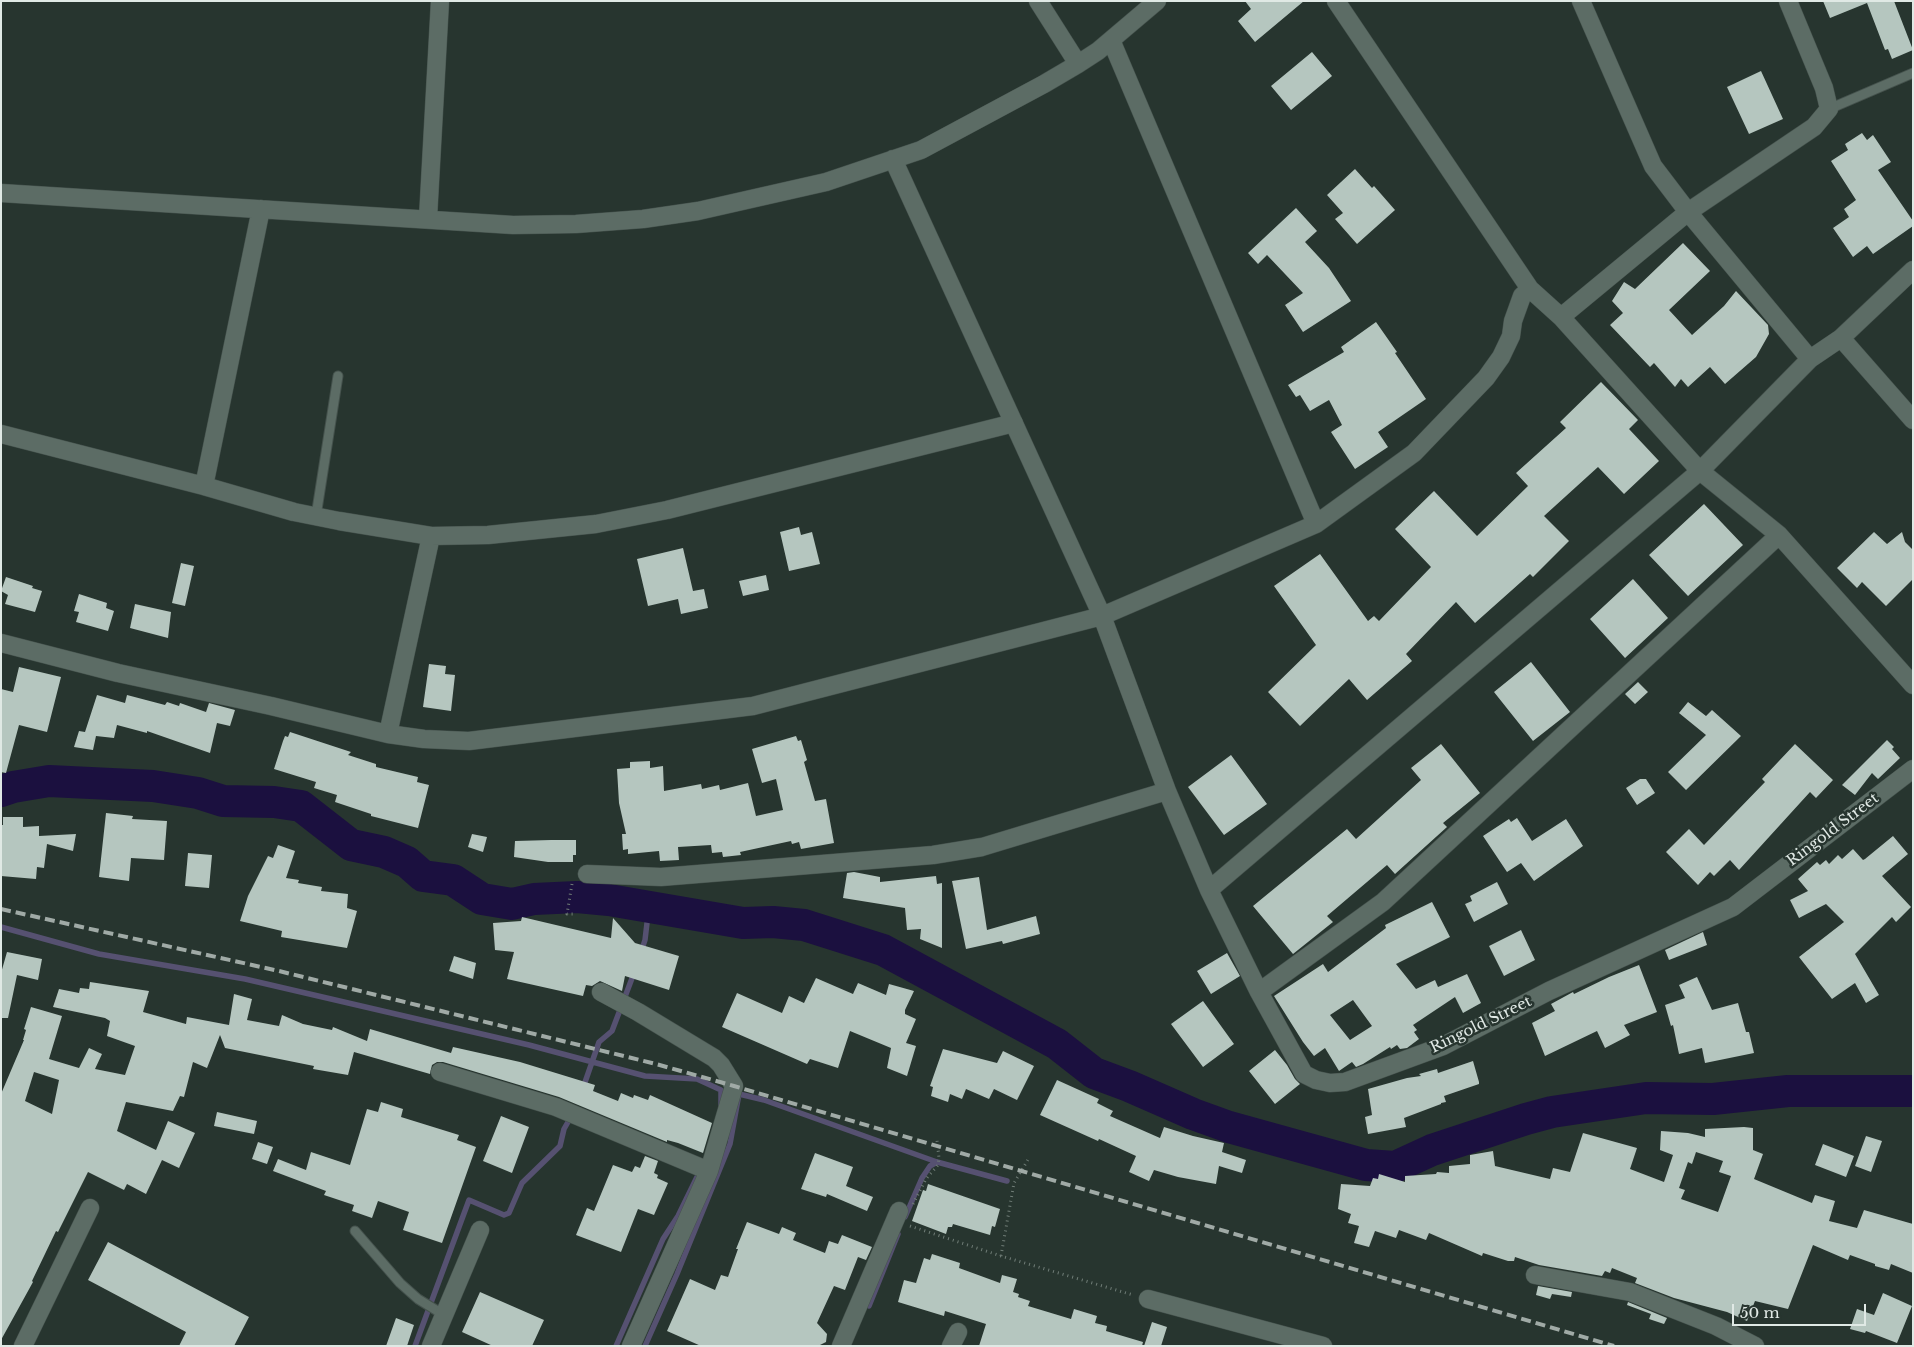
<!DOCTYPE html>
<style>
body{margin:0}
#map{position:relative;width:1914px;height:1347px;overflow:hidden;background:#27352f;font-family:"Libre Baskerville",serif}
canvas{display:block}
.frame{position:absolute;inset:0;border:2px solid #e0e9e5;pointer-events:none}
.scale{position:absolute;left:1732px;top:1304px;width:134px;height:22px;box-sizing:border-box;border:2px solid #e0e9e5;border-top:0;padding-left:6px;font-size:15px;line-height:18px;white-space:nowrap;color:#e0e9e5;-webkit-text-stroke:4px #27352f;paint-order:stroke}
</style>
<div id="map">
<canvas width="1914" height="1347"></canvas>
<div class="frame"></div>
<div class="scale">50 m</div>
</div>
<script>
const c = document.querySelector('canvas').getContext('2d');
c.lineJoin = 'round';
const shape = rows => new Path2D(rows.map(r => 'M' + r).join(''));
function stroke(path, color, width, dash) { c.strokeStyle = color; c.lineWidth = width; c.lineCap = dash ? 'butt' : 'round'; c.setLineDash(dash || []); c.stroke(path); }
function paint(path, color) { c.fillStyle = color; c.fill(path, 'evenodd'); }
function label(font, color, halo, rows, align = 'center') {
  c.font = font + ' "Libre Baskerville",serif'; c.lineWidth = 5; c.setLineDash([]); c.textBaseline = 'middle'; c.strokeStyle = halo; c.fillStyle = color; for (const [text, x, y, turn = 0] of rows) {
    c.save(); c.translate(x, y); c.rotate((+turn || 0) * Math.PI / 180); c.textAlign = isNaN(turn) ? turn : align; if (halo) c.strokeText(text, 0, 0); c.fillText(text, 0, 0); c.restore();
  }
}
stroke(shape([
 [1,927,99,954,245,979,529,1045,645,1076,697,1079,721,1090,721,1105],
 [641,952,645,940,649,906],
 [583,1088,599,1042,612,1031,634,973],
 [905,1217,922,1178,930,1166,937,1162],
 [869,1306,898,1234],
 [415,1346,469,1200,504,1215,509,1213,522,1183,560,1146,564,1129,572,1115],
 [616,1346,663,1239,678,1216,697,1177],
 [645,1346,677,1274,730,1144,739,1094,764,1100,937,1162,1007,1181]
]), '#565171', 5.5);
stroke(shape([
 [1,791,13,787,49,781,153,786,198,793,223,801,274,802,301,806,351,845,384,852,407,862,423,876,453,880,482,899,512,904,534,899,577,897,609,900,743,923,773,922,804,925,883,950,1057,1044,1094,1073,1129,1086,1193,1114,1229,1127,1366,1165,1395,1167,1432,1150,1526,1119,1552,1112,1646,1098,1713,1099,1788,1091,1913,1091]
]), '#1b103f', 32);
paint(shape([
 [1245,1,1304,1,1255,42,1238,21,1251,9],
 [1823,1,1894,1,1913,50,1892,59,1888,49,1885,50,1867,3,1830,18],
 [1312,52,1332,76,1291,110,1271,86],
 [1761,71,1783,119,1749,134,1727,87],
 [1862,133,1867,140,1873,135,1891,162,1878,170,1913,221,1913,226,1873,254,1867,246,1853,257,1833,228,1849,217,1844,209,1856,200,1831,161,1848,150,1845,144],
 [1355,169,1372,188,1374,186,1395,210,1357,244,1335,219,1343,213,1327,195],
 [1296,208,1317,231,1305,242,1329,268,1351,301,1303,332,1285,305,1303,293,1267,255,1258,264,1248,253],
 [1683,243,1710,271,1669,310,1692,335,1724,306,1736,291,1768,325,1769,334,1756,357,1725,384,1710,367,1688,387,1681,379,1675,387,1654,363,1650,367,1610,325,1623,313,1612,301,1624,282,1635,289],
 [1376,322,1397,352,1395,353,1426,399,1378,432,1388,447,1355,469,1331,432,1342,425,1329,400,1310,411,1300,395,1296,397,1288,385,1344,352,1341,347],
 [1601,382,1638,420,1629,429,1659,461,1624,494,1598,467,1544,516,1569,541,1533,577,1530,574,1475,623,1456,602,1406,654,1412,661,1367,700,1349,679,1300,726,1268,692,1316,645,1274,586,1320,554,1368,621,1374,616,1379,621,1431,567,1395,529,1434,491,1477,536,1528,486,1516,473,1566,428,1560,422],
 [1704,504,1743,545,1688,596,1649,555],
 [799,527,801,535,812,532,820,564,789,571,780,532],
 [1874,532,1887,544,1902,532,1905,542,1913,550,1913,579,1886,606,1862,582,1857,588,1837,568],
 [683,548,693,591,704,589,708,608,681,614,678,599,648,606,637,559],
 [181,563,194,566,185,606,172,603],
 [766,575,769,590,743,596,739,581],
 [6,577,33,586,32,588,42,591,35,612,5,604,8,595,1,591],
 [1633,579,1668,618,1625,658,1590,619],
 [79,594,107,603,106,608,114,611,108,631,76,622,79,612,74,611],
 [135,604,171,612,168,638,130,628],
 [1531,662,1570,712,1533,741,1494,692],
 [429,664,446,666,445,674,455,675,451,711,423,707],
 [19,667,61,677,47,732,19,725,6,773,1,772,1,689,13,692],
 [1638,682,1648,692,1635,704,1625,694],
 [97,695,125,703,127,695,165,705,167,702,179,706,180,703,206,712,209,703,235,710,230,726,217,723,210,753,147,731,147,733,117,725,114,738,96,736,93,750,74,747,79,731,85,732],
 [1688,702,1706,716,1712,710,1741,736,1686,790,1668,772,1706,735,1679,713],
 [290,732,351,752,348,755,376,764,376,767,418,777,417,782,429,785,418,828,371,816,371,814,335,802,337,795,314,788,316,782,274,769,283,741,285,736,288,737],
 [796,736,798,741,801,740,807,760,804,762,815,801,826,799,834,843,801,849,799,842,792,844,791,841,740,852,741,855,723,857,722,852,712,853,711,845,678,847,679,860,660,861,659,851,628,854,628,849,623,850,622,834,626,834,619,803,617,769,630,768,630,762,650,761,650,768,663,766,664,791,701,784,702,789,719,785,720,790,748,783,756,816,783,810,776,779,762,783,752,749],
 [1887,740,1894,747,1892,749,1900,758,1878,779,1872,773,1855,795,1842,785],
 [1441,744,1480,793,1443,823,1447,827,1395,874,1387,865,1327,916,1333,922,1293,954,1253,906,1347,829,1356,839,1421,780,1411,768],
 [1795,744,1833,780,1816,798,1810,792,1739,870,1730,860,1714,876,1710,872,1698,885,1666,852,1689,829,1704,845,1765,782,1762,779],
 [1231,755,1267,804,1224,835,1188,787],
 [1640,779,1646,779,1655,793,1637,805,1626,788],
 [106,813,133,816,132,819,167,821,164,860,131,858,129,881,99,877],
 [3,817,23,817,23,827,39,826,39,836,76,834,73,851,47,844,44,868,37,867,36,879,1,876,1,825,3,825],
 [1517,818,1532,841,1566,819,1583,846,1534,881,1521,863,1507,872,1483,836,1509,819,1511,822],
 [472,834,487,837,483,852,468,847],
 [1893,836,1908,854,1882,876,1911,907,1896,922,1892,917,1855,954,1879,995,1866,1003,1855,983,1832,999,1799,957,1844,922,1826,904,1799,918,1790,900,1808,891,1798,879,1817,862,1820,865,1826,860,1829,864,1838,855,1842,859,1853,849,1863,860,1865,859],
 [551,840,576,840,576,855,573,855,573,862,548,862,514,857,515,841],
 [278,845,295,851,286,878,299,880,298,883,322,887,321,891,348,894,347,908,357,911,347,948,281,937,282,931,240,921,248,896,268,856,273,858],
 [188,853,212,855,209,888,185,886],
 [854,872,880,877,880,882,936,876,937,884,942,883,942,948,920,939,921,929,907,930,905,908,843,898,847,873],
 [979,877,987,930,1036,916,1040,934,1003,944,1002,941,966,949,952,881],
 [1497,882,1508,904,1474,922,1465,904,1472,901,1470,896],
 [1432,902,1450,937,1396,964,1416,989,1435,980,1438,987,1467,974,1481,1003,1463,1013,1455,997,1413,1025,1417,1030,1414,1032,1419,1039,1407,1048,1400,1049,1397,1045,1391,1049,1390,1047,1363,1064,1356,1067,1352,1062,1339,1071,1325,1048,1314,1056,1303,1042,1274,996,1323,964,1328,972,1386,928,1385,925],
 [1353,1000,1372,1026,1350,1040,1330,1015],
 [522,917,611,938,613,918,635,943,679,956,669,990,625,976,622,991,600,981,592,986,586,985,583,996,507,979,514,952,495,950,493,923,521,921],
 [1521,930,1535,960,1504,976,1489,946],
 [1703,932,1707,945,1669,960,1665,950],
 [7,952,42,959,38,980,17,975,8,1018,1,1018,1,973],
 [1227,953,1240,976,1211,994,1197,971],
 [454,956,476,963,473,979,449,971],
 [1639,965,1657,1012,1624,1025,1630,1035,1605,1048,1597,1031,1545,1056,1532,1023,1555,1011,1551,1004,1573,992,1574,994,1609,977],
 [1697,977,1712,1010,1738,1003,1746,1032,1749,1032,1754,1053,1705,1063,1702,1048,1679,1054,1673,1025,1671,1026,1665,1005,1685,998,1679,985],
 [816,978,853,994,858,983,886,995,889,984,914,991,905,1010,905,1014,916,1019,906,1043,916,1046,907,1076,887,1068,891,1048,850,1031,838,1068,810,1059,807,1064,722,1027,737,993,782,1013,789,996,804,1003],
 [90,982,149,991,143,1012,186,1024,187,1017,229,1025,234,994,252,999,247,1020,279,1026,282,1015,303,1024,332,1030,333,1027,367,1041,370,1029,451,1053,453,1047,520,1062,595,1085,593,1091,618,1101,621,1093,633,1098,634,1095,648,1100,650,1095,712,1123,703,1153,678,1143,667,1140,667,1142,559,1097,443,1062,437,1062,432,1065,430,1074,354,1052,348,1075,313,1069,314,1066,225,1048,220,1035,207,1068,193,1062,184,1097,180,1096,173,1111,126,1102,117,1131,156,1150,168,1121,195,1133,179,1168,162,1160,146,1194,127,1184,124,1190,88,1172,58,1232,56,1231,32,1281,33,1282,1,1340,1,1094,24,1040,23,1040,26,1030,24,1029,31,1007,62,1016,49,1059,79,1068,89,1048,102,1054,95,1069,125,1075,135,1046,107,1036,110,1021,105,1018,53,1007,59,989,79,993,80,988,89,989],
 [34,1072,59,1080,52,1114,25,1101],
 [1203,1001,1234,1044,1203,1067,1171,1024],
 [943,1049,997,1063,1003,1051,1034,1066,1017,1100,994,1089,989,1099,966,1089,962,1099,950,1094,948,1102,931,1096,933,1087,930,1086],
 [1275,1050,1287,1065,1295,1079,1300,1084,1275,1104,1249,1071],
 [1473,1061,1479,1082,1479,1084,1444,1096,1446,1102,1441,1103,1441,1104,1404,1118,1406,1127,1368,1134,1365,1117,1372,1115,1368,1089,1407,1078,1421,1076,1419,1074,1437,1069,1438,1073],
 [1057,1080,1099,1099,1097,1103,1113,1111,1110,1116,1160,1138,1164,1127,1193,1136,1224,1143,1222,1152,1246,1160,1242,1173,1219,1166,1216,1184,1178,1177,1154,1170,1149,1181,1129,1172,1136,1156,1099,1139,1098,1141,1040,1115],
 [381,1102,403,1109,401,1117,459,1135,457,1140,476,1147,442,1243,403,1230,409,1212,378,1201,372,1218,352,1211,354,1205,324,1195,326,1191,273,1171,278,1159,306,1170,311,1152,350,1165,367,1109,378,1112],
 [217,1112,257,1121,254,1134,214,1126],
 [501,1116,529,1127,512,1173,483,1161],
 [1744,1127,1753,1128,1753,1150,1763,1154,1754,1179,1812,1203,1815,1195,1835,1201,1829,1221,1857,1228,1864,1210,1913,1224,1913,1273,1891,1264,1889,1270,1875,1266,1875,1264,1850,1255,1848,1260,1813,1245,1788,1309,1755,1301,1747,1321,1727,1312,1674,1298,1635,1283,1637,1278,1612,1268,1610,1273,1605,1271,1602,1276,1539,1265,1515,1257,1514,1261,1508,1261,1483,1253,1482,1256,1429,1233,1426,1240,1399,1230,1396,1238,1375,1231,1369,1247,1354,1243,1359,1226,1348,1223,1351,1214,1338,1209,1341,1184,1370,1186,1373,1178,1378,1179,1379,1174,1405,1182,1405,1176,1436,1174,1437,1172,1449,1173,1449,1166,1470,1164,1470,1155,1493,1151,1495,1166,1550,1179,1553,1168,1570,1172,1583,1133,1637,1148,1630,1169,1664,1182,1673,1155,1660,1150,1661,1131,1688,1133,1705,1137,1705,1129],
 [1696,1152,1723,1161,1719,1172,1731,1176,1718,1212,1681,1199,1685,1190,1679,1188,1688,1162,1692,1164],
 [1866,1136,1882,1141,1871,1172,1855,1166],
 [258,1142,273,1147,267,1164,252,1159],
 [1823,1144,1854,1156,1846,1177,1815,1165],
 [815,1153,853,1167,846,1186,873,1197,867,1211,827,1194,826,1197,801,1189],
 [645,1156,658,1161,654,1173,658,1175,657,1178,668,1183,654,1215,638,1209,621,1252,576,1235,587,1208,594,1211,613,1165,632,1172,635,1166,640,1168],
 [928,1184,1000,1209,995,1227,992,1226,990,1235,953,1224,952,1227,948,1227,946,1234,912,1221,923,1190,926,1191],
 [747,1222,779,1234,782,1227,796,1233,793,1240,825,1253,829,1241,838,1244,842,1235,872,1247,866,1260,858,1257,845,1290,834,1286,817,1323,827,1334,826,1342,818,1346,701,1346,667,1331,690,1279,715,1290,721,1275,728,1277,738,1249,736,1249],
 [108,1242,249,1317,234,1346,179,1346,186,1332,88,1280],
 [932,1254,960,1263,959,1268,1000,1283,1002,1275,1017,1279,1013,1292,1019,1294,1018,1297,1030,1301,1028,1306,1071,1319,1074,1309,1097,1316,1095,1323,1107,1326,1106,1331,1143,1342,1142,1346,979,1346,986,1324,945,1311,944,1316,898,1302,904,1280,916,1283,924,1258,930,1260],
 [1538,1286,1572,1292,1571,1297,1552,1294,1550,1299,1536,1295],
 [480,1292,544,1320,532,1346,493,1346,462,1332],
 [1883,1293,1912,1306,1897,1343,1866,1331,1865,1333,1850,1329,1857,1309,1874,1315],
 [1628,1302,1667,1318,1664,1324,1649,1319,1651,1314,1627,1305],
 [396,1318,414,1325,407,1346,386,1346],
 [1152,1322,1167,1327,1161,1346,1144,1346]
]), '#b5c6bf');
const lane = shape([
 [1829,109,1913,73],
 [316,516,338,376],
 [355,1231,400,1283,418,1299,444,1315]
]);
const street = shape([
 [1038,1,1078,64],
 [1336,1,1530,289],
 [1581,1,1653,166,1688,212,1810,359],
 [1111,40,1316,524],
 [893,159,1102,616,1167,791,1209,890,1259,992,1304,1074,1316,1080,1330,1083,1345,1082,1443,1046,1549,991,1733,907,1913,769],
 [1,193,513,225,576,224,643,219,698,211,826,182,921,150,1044,84,1078,64,1098,51,1157,1],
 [428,218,440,1],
 [1561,317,1700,471,1779,535,1913,685],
 [1841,338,1913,420],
 [1,434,204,486,294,512,339,521,431,536,488,535,596,524,667,510,1014,423],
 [204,486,261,209],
 [1,643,118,673,271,706,388,734,424,739,469,741,753,706,1102,616,1316,524,1414,453,1486,378,1501,357,1511,336,1513,321,1522,296,1530,289,1561,317,1688,212,1814,127,1829,109,1824,88,1788,1],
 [388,734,431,536],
 [587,874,661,877,933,855,982,847,1167,791],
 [1209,890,1700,471,1810,359,1841,338,1913,270],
 [601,992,638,1012,714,1058,721,1065,734,1086,709,1171,631,1346],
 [1259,992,1383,902,1779,535],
 [440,1072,556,1107,709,1171],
 [1535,1275,1630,1292,1716,1326,1755,1346],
 [1148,1299,1323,1346],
 [23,1346,90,1208],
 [431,1346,480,1230],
 [841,1346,899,1211],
 [951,1346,958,1332]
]);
stroke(lane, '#45524d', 11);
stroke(street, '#45524d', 19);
stroke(shape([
 [572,884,567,914,576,914],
 [913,1204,926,1179,938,1165,939,1158,937,1140],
 [910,1226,1001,1256,1133,1295],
 [1001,1256,1014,1183,1029,1158]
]), '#707d77', 3, [1, 4]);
stroke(lane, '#5c6c65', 9);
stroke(street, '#5c6c65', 18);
stroke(shape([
 [1,909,279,971,656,1064,734,1086,1614,1346]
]), '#a0aaa6', 4, [10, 5]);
label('15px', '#e0e9e5', '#27352f', [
 ["Ringold Street",1833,830,-37],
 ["Ringold Street",1481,1025,-26]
]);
</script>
